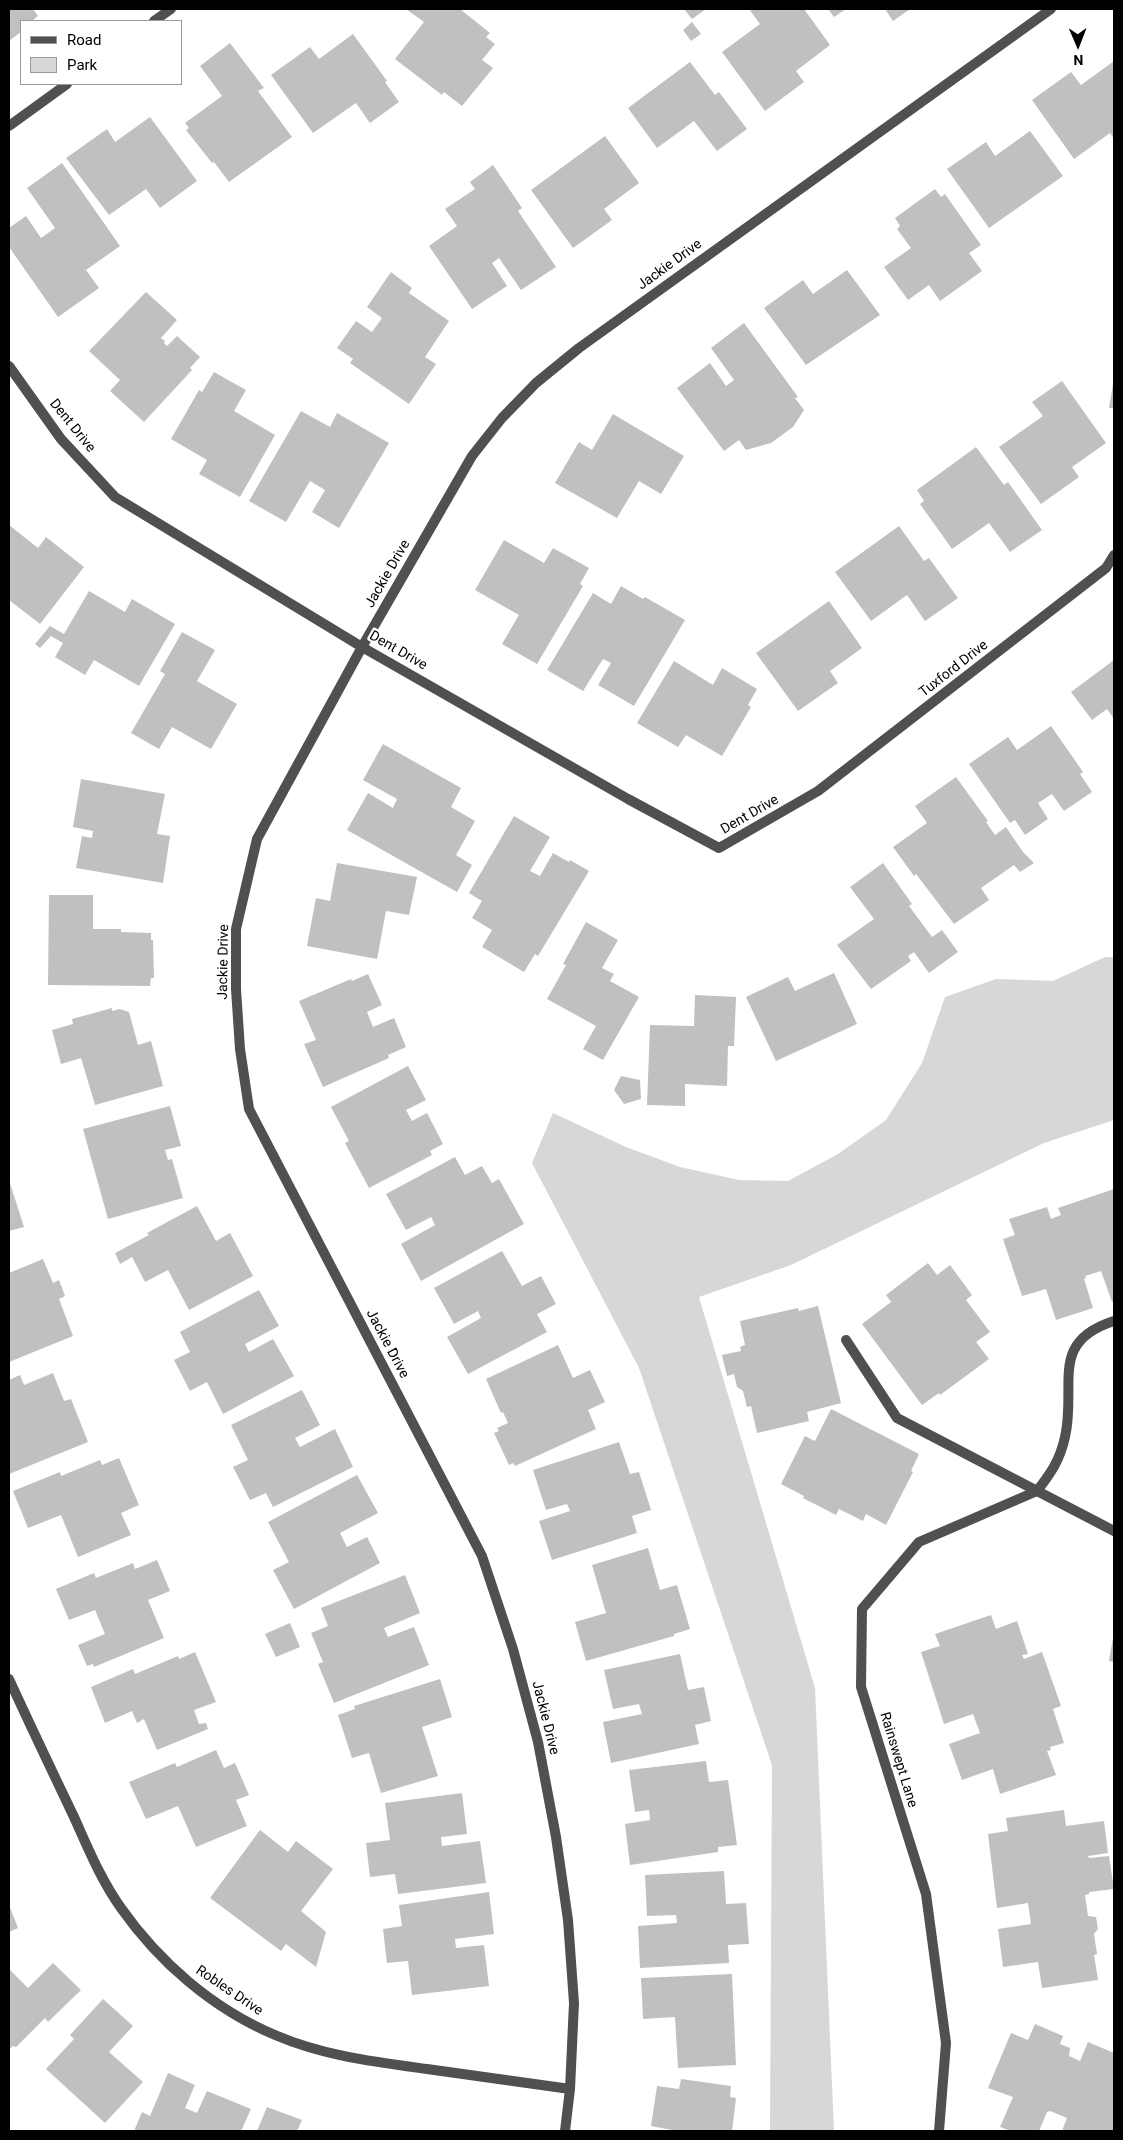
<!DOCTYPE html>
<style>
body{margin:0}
#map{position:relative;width:1123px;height:2140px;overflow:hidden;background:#fff;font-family:Roboto,sans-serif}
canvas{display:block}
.frame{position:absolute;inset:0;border:10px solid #000;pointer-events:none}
.legend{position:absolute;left:20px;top:20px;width:162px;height:65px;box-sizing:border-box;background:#fff;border:1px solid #999;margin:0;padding:6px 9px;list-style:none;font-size:15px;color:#000}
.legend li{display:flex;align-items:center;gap:10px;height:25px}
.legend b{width:25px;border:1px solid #999}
.north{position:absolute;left:1053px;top:20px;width:50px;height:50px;-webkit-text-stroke:4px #fff;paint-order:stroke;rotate:179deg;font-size:14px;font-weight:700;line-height:20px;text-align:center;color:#000}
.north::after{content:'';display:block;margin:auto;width:18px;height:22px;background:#000;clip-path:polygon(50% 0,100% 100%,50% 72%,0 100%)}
</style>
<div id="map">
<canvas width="1123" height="2140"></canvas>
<div class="frame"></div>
<ul class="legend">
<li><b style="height:6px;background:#505050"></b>Road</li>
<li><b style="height:14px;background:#d7d7d7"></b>Park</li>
</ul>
<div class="north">N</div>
</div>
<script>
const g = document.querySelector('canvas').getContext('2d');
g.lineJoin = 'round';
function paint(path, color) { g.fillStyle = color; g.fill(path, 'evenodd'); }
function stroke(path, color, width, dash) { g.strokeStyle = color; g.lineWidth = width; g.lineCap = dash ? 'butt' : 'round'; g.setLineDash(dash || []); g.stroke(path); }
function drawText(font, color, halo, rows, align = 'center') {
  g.font = font + ' Roboto,sans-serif'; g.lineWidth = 4.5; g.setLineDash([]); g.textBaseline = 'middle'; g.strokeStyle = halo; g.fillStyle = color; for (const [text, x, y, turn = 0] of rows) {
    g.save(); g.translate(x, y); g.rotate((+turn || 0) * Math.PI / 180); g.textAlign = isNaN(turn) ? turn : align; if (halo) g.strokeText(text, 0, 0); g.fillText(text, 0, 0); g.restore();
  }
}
paint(new Path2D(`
 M1105,957H1114V1120L1044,1143L791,1265L699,1297L815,1688L834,2131H770L772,1765L639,1368L532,1163L553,1113L626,1147L680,1167L739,1180L788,1181L838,1154L886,1120L922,1063L945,997L996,979L1053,981Z`), '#d7d7d7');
paint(new Path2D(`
 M9,9H33L38,16L33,20L34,21H21V32L9,41Z
 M406,9H460L490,33L486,37L495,44L482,60L493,68L462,106L444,92L442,95L395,59L424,22Z
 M684,9H706L692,19Z
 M749,9H804L830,45L796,71L804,82L765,111L722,52L760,24Z
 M828,9H846L834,17Z
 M885,9H910L893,21Z
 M692,22L701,34L691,41L683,30Z
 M353,34L387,81L385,82L399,102L370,123L356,103L313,133L271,75L310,47L319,59Z
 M230,43L264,88L258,91L292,137L229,182L214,162L212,163L186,130L189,128L185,123L222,96L200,66Z
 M1114,61V139L1110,133L1074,159L1032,100L1071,72L1081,85Z
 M690,62L715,95L719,92L747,129L717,151L694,121L657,148L628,108Z
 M150,117L197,181L160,208L146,189L109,215L66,158L107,129L115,142Z
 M1030,131L1063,176L989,228L947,169L986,142L995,156Z
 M605,136L639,183L604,209L612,220L573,248L531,190Z
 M62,163L120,246L86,270L99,288L58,317L9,247V228L26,216L41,238L55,228L27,188Z
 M493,165L522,208L518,211L556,267L521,290L499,258L492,263L507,286L472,309L429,246L457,226L445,209L475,189L470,182Z
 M935,189L941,197L945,194L981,245L969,253L982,271L940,301L929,285L908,300L884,267L911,248L897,229L900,226L895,218Z
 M847,270L880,315L806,365L764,308L803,280L813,294Z
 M391,272L412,288L409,293L449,321L425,357L436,364L409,404L350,363L353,359L337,348L356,321L372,332L382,318L367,307Z
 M146,292L177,320L161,338L165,341L164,343L167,346L177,336L200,357L190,368L192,370L144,422L110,391L120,380L89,351Z
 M744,323L798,397L795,398L804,410L793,427L771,443L746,450L739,440L724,451L677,388L710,363L726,386L734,380L711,348Z
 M214,372L246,390L234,411L275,435L240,497L199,474L207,460L171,439L199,390L202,392Z
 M1062,381L1106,443L1072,467L1079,477L1041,504L999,447L1043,416L1032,402Z
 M1113,384H1114V408H1109Z
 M301,411L330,427L337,413L389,443L339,528L312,512L325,490L310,481L286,522L249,501Z
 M613,414L684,456L661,494L639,481L617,518L555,483L579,442L592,450Z
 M976,447L1004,485L1008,482L1042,530L1010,552L989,523L952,549L920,504L924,501L917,490Z
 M9,525L38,548L46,537L84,567L40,624L9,600Z
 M899,526L924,561L929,558L958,598L925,621L907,595L871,621L835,572Z
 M504,540L544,563L553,548L589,568L580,584L583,586L537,664L502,644L519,615L475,590Z
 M621,586L643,599L645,597L685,620L634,706L598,685L611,663L603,659L583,691L547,670L593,593L611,604Z
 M89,591L125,612L132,599L175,624L139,686L94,660L85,675L55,657L63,643L51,636L40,648L35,644L50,626L64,634Z
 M829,601L862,648L830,671L838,683L798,711L756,653Z
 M182,632L215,650L197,681L237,704L211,749L172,727L159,749L131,733L165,674L160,671Z
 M1114,660V719L1107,709L1092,720L1071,692Z
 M674,661L713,685L722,668L757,689L748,705L751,707L722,756L686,735L678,747L637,723Z
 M1051,726L1083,772L1080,774L1092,792L1064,811L1052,794L1038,803L1048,819L1025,835L1015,820L1010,823L969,764L1008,737L1017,750Z
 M383,744L461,788L451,807L475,821L456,855L472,865L457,892L347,830L368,793L393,808L397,799L363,780Z
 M956,777L988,821L986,822L995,835L1006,827L1023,852L1034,863L1020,872L1014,865L981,888L989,900L954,924L916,874L914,876L893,847L927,823L915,806Z
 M81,779L165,794L157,834L170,836L163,883L76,868L82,836L92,838L93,831L73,827Z
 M514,816L550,837L530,871L540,876L553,853L569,862L570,860L589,871L538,956L535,954L524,972L482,947L492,930L472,918L482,901L469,893Z
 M337,863L417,877L409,915L386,911L377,959L307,946L316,898L330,901Z
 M883,863L912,904L909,906L932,937L942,930L958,952L929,973L914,952L908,956L911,961L871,989L837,945L874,919L850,887Z
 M49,895H93V929H121V932L151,933V940H153L154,978H151L150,986L48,985Z
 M586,922L618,940L602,968L614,974L610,981L639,997L603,1060L583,1049L596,1026L547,999L566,965L563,964Z
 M834,973L857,1024L776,1061L746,997L788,977L795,991Z
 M368,974L382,1005L367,1012L373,1027L394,1018L406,1047L388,1055L389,1058L323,1087L304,1044L316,1040L299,1001L351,979L352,981Z
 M695,995L736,997L734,1046H728L727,1086L685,1084V1106L647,1105L650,1025L694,1026Z
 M112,1008V1011L120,1009L129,1012L138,1045L151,1041L163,1086L95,1105L81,1058L61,1064L52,1030L73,1024L72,1019Z
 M408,1066L426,1100L406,1110L412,1121L427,1113L443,1144L430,1151L432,1155L369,1188L345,1143L349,1141L331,1107Z
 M621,1076L640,1080L641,1099L624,1104L614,1090Z
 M170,1106L181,1146L165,1150L168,1160L172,1159L183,1198L108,1219L83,1129Z
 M455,1157L465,1175L482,1166L492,1183L499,1179L524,1224L421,1281L401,1244L435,1225L431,1217L406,1230L386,1194Z
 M9,1180L24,1227L9,1231Z
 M1114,1189V1301L1112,1302L1101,1271L1085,1276L1086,1278L1084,1279L1093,1308L1056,1320L1046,1289L1022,1296L1003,1239L1015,1235L1009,1219L1047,1207L1051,1219L1061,1215L1058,1208Z
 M197,1206L216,1241L230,1233L253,1276L189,1310L168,1270L145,1282L132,1257L120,1264L115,1253L149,1235L147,1233Z
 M502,1251L522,1286L541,1276L556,1304L537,1314L547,1332L468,1374L447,1337L481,1318L478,1311L454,1324L434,1288Z
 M43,1259L53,1283L59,1280L65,1296L59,1299L73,1336L9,1362V1273Z
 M928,1263L937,1275L950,1265L972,1295L966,1300L990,1332L976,1342L989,1359L940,1395L939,1393L922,1405L862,1324L891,1302L886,1295Z
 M259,1290L279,1326L245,1344L249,1352L273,1339L294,1376L223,1414L207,1382L190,1391L174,1360L190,1352L180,1332Z
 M818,1306L841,1403L807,1412L809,1421L757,1433L751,1406L747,1407L743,1391L737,1387L734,1374L727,1376L722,1355L741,1351L740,1347L745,1345L740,1321L798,1308L799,1311Z
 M558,1345L573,1378L590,1370L605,1402L588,1410L596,1429L515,1466L513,1463L509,1465L494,1433L499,1431L497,1428L508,1423L503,1412L501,1413L486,1379Z
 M53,1373L64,1401L71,1399L88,1442L9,1474V1380L20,1375L24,1385Z
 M302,1390L320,1425L295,1438L300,1447L335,1429L353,1467L273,1507L266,1493L250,1500L233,1467L248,1460L231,1425Z
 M831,1409L919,1454L911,1471L913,1472L886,1525L866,1514L863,1521L839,1509L836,1515L803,1498L804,1496L781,1484L805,1436L815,1441Z
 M619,1442L630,1474L639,1472L651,1510L632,1516L637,1533L552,1560L539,1521L570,1511L567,1504L546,1510L533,1470Z
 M119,1458L139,1505L121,1513L131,1535L78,1557L61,1515L28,1528L13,1491L60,1472L61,1476L100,1460L102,1465Z
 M357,1475L378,1513L340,1533L347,1547L367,1537L380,1563L294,1609L273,1570L289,1562L268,1522Z
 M648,1548L660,1590L677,1585L690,1629L674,1634V1636L586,1661L575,1622L606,1613L592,1565Z
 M157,1560L170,1591L148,1600L164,1638L94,1667L93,1664L87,1666L78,1645L105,1634L95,1610L69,1620L56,1589L94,1573L96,1578L133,1563L135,1569Z
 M405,1575L420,1613L384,1628L388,1637L414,1627L429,1665L334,1703L318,1664L323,1662L311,1633L328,1626L321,1608Z
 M991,1615L996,1629L1017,1621L1028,1654L1022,1655L1024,1659L1042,1652L1061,1706L1053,1709L1064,1743L1050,1747L1051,1750L1047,1751L1056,1775L1000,1794L993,1769L962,1780L949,1744L980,1733L973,1714L944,1724L921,1652L940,1646L935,1634Z
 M290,1623L300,1647L276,1657L265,1634Z
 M1113,1638H1114V1662L1109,1661Z
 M195,1652L216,1702L194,1710L199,1724L206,1723L208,1729L157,1750L144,1719L137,1723L132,1711L105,1723L91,1687L133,1669L135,1674L178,1656L179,1659Z
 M680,1654L688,1690L704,1687L711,1721L695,1725L699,1744L611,1763L603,1722L642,1714L639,1704L613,1709L604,1670Z
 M440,1679L452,1717L422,1727L438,1776L381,1793L369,1753L352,1758L338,1715L355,1709L354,1706Z
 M216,1750L224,1768L235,1763L249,1795L236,1800L247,1826L196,1847L178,1806L146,1819L129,1782L175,1763L177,1767Z
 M706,1761L709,1782L728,1780L737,1845L718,1847V1852L630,1865L625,1824L650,1820L649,1810L635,1812L629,1770Z
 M462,1793L467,1834L441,1837L442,1846L480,1841L486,1883L398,1894L395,1874L370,1877L366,1843L390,1840L385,1803Z
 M1064,1810L1066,1826L1104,1821L1108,1853L1088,1856L1089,1858L1109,1856L1114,1889L1089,1892V1894L1085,1895L1088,1916L1096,1917L1098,1929L1094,1934L1097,1954L1094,1955L1098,1980L1042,1988L1038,1962L1003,1967L998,1929L1031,1924L1028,1903L997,1908L988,1834L1008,1831L1006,1818Z
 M260,1830L288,1852L296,1841L333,1869L301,1911L326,1932L316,1967L286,1944L281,1951L210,1898Z
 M724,1871L726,1904L746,1903L749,1944L728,1945L729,1963L640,1968L638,1926L677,1923L676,1915L647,1916L645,1875Z
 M489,1892L494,1934L455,1939L456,1948L484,1945L489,1986L412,1995L408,1961L387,1963L383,1929L402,1926L399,1905Z
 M9,1905L18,1928L9,1932Z
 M53,1963L81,1990L48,2022L45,2018L16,2047L13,2046L9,2050V1969L28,1988Z
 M732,1974L736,2065L678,2068L675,2017L643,2019L641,1978Z
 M103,1999L133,2026L109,2052L143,2082L105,2123L46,2069L74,2039L70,2035Z
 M1035,2024L1063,2036L1060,2044L1070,2048L1069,2056L1080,2061L1088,2042L1114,2053V2131H1062L1067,2118L1050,2111L1047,2112L1039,2131H1011L1000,2127L1013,2097L988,2088L1011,2033L1028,2040Z
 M168,2073L195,2085L185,2108L197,2113L207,2091L251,2109L241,2131H134L142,2112L150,2116Z
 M681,2079L731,2086L730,2097L736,2098L732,2131H677L651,2126L657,2086L679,2089Z
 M267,2107L302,2120L297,2131H257Z`), '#c0c0c0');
stroke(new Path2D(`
 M846,1340L897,1418L1114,1531
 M1037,1491C1051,1473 1060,1460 1065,1437C1077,1385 1048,1342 1114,1321`), '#505050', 10);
stroke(new Path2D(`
 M154,21L171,9
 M9,126L67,84
 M9,366L61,439L115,497L362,647L628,799L719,848L818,791L1106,568L1114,555
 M9,1679C30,1725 52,1771 74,1817C88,1848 101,1880 121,1908C159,1962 213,2009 275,2035C324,2056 375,2062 427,2069C475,2076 523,2082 570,2089
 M565,2131L570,2089L574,2003L568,1920L556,1837L538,1742L513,1649L482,1556L249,1109L240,1049L236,989V929L257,839L362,647L472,456L502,418L536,383L579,348L1051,9
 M939,2131L946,2043L926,1894L861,1687L862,1609L919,1542L1037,1491`), '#505050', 10);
drawText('14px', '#000', '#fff', [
 ["Jackie Drive",670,265,-36],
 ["Dent Drive",72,426,51],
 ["Jackie Drive",388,574,-60],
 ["Dent Drive",398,651,30],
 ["Tuxford Drive",954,669,-38],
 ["Dent Drive",750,815,-30],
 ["Jackie Drive",224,962,-89],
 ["Jackie Drive",387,1344,62],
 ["Jackie Drive",545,1718,76],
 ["Rainswept Lane",898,1760,73],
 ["Robles Drive",229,1991,34]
]);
</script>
